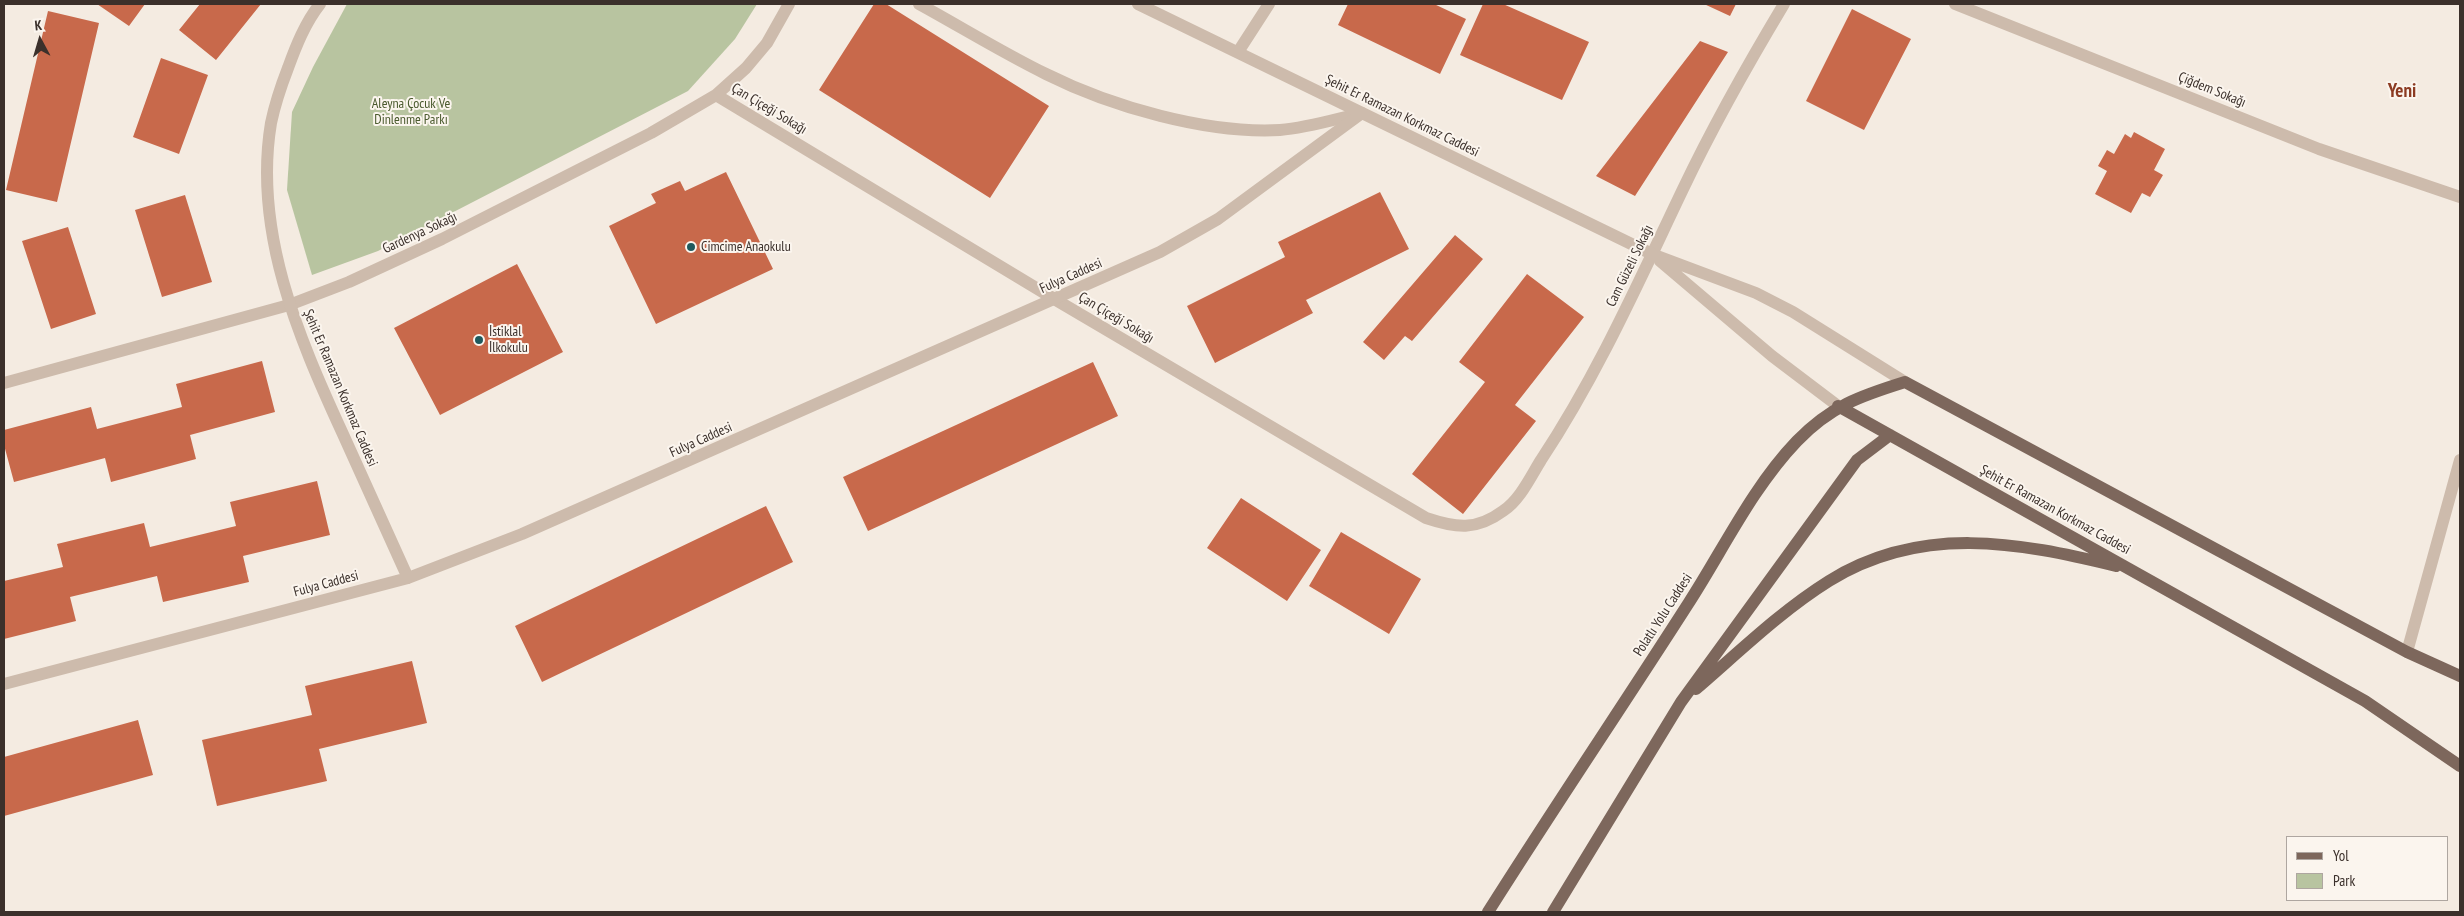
<!DOCTYPE html>
<meta charset="utf-8">
<style>
body{margin:0}
#map{position:relative;width:2464px;height:916px;overflow:hidden;background:#f4ebe1;font-family:"PT Sans Narrow",sans-serif}
canvas{display:block}
.frame{position:absolute;inset:0;border:5px solid #3b302b;pointer-events:none}
.legend{position:absolute;left:2286px;top:836px;width:162px;height:65px;box-sizing:border-box;background:#fbf5ee;border:1px solid #aea6a0;margin:0;padding:6px 9px;list-style:none;font-size:15px;color:#3b302b}
.legend li{display:flex;align-items:center;gap:10px;height:25px}
.legend b{width:25px;border:1px solid #aea6a0}
.north{position:absolute;left:15px;top:15px;width:50px;height:50px;-webkit-text-stroke:4px #fbf5ee;paint-order:stroke;rotate:354deg;font-size:14px;font-weight:700;line-height:20px;text-align:center;color:#3b302b}
.north::after{content:'';display:block;margin:auto;width:18px;height:22px;background:#3b302b;clip-path:polygon(50% 0,100% 100%,50% 72%,0 100%)}
</style>
<div id="map">
<canvas width="2464" height="916"></canvas>
<div class="frame"></div>
<ul class="legend">
<li><b style="height:6px;background:#7d675c"></b>Yol</li>
<li><b style="height:14px;background:#b8c4a0"></b>Park</li>
</ul>
<div class="north">K</div>
</div>
<script>
const g = document.querySelector('canvas').getContext('2d');
g.lineJoin = 'round';
function paint(path, color) { g.fillStyle = color; g.fill(path, 'evenodd'); }
function stroke(path, color, width, dash) { g.strokeStyle = color; g.lineWidth = width; g.lineCap = dash ? 'butt' : 'round'; g.setLineDash(dash || []); g.stroke(path); }
function drawText(font, color, halo, rows, align = 'center') {
  g.font = font + ' "PT Sans Narrow",sans-serif'; g.lineWidth = 4; g.setLineDash([]); g.textBaseline = 'middle'; g.strokeStyle = halo; g.fillStyle = color; for (const [text, x, y, turn = 0] of rows) {
    g.save(); g.translate(x, y); g.rotate((+turn || 0) * Math.PI / 180); g.textAlign = isNaN(turn) ? turn : align; if (halo) g.strokeText(text, 0, 0); g.fillText(text, 0, 0); g.restore();
  }
}
paint(new Path2D(`
 M347,4H757L735,39L688,91L378,251L312,275L287,190L292,112L313,67Z`), '#b8c4a0');
paint(new Path2D(`
 M97,4H145L129,26Z
 M200,4H261L216,60L179,30Z
 M874,4H886L1049,106L990,198L819,90Z
 M1348,4H1434L1466,19L1440,74L1338,25Z
 M1483,4H1503L1589,42L1562,100L1460,55Z
 M1704,4H1736L1730,16Z
 M1852,9L1911,39L1864,130L1806,101Z
 M48,11L99,23L57,202L6,190Z
 M1700,41L1728,52L1635,196L1596,176Z
 M161,58L208,75L179,154L133,137Z
 M2134,132L2165,149L2154,170L2163,175L2150,197L2142,193L2131,213L2095,194L2107,171L2098,166L2107,150L2114,154L2125,134L2131,138Z
 M726,172L773,269L656,324L609,226L656,203L651,194L680,181L685,191Z
 M1380,192L1409,249L1306,300L1313,313L1215,363L1187,306L1285,257L1278,242Z
 M185,195L212,282L162,297L135,210Z
 M68,227L96,314L51,329L22,241Z
 M1455,235L1483,259L1412,341L1405,336L1384,360L1363,342Z
 M517,264L563,352L440,415L394,328Z
 M1527,274L1584,317L1515,405L1536,421L1463,514L1412,474L1485,382L1459,362Z
 M262,361L275,412L190,435L196,459L111,482L105,458L14,482L4,445V430L91,407L97,429L182,407L176,384Z
 M1093,362L1118,416L868,531L843,477Z
 M317,481L330,535L243,556L249,582L163,602L157,576L70,597L76,621L4,639V581L63,567L57,544L144,523L150,547L236,526L230,502Z
 M1241,498L1321,550L1287,601L1207,548Z
 M766,506L793,562L542,682L515,626Z
 M1341,532L1421,579L1389,634L1309,586Z
 M412,661L427,723L319,749L327,781L217,806L202,740L312,715L305,686Z
 M138,720L153,775L4,816V757Z`), '#c8694b');
stroke(new Path2D(`
 M919,4C961,27 1003,53 1046,74C1112,107 1207,134 1280,130C1307,128 1336,119 1362,113
 M1955,4L2319,149L2460,197
 M1238,52L1269,4
 M716,95L1056,300L1426,518C1456,528 1476,531 1503,511C1520,500 1531,476 1541,460C1598,374 1639,281 1683,189C1713,126 1748,64 1784,4
 M4,383L289,305L349,282L442,239L651,133L716,95L746,68L767,43L789,4
 M2407,652L2460,460`), '#cdbbac', 12);
stroke(new Path2D(`
 M320,4C305,23 296,46 288,68C281,86 275,104 271,123C253,231 298,336 342,432C364,481 386,529 408,578
 M1138,4L1652,254L1756,293L1793,312L1905,382
 M1660,261L1772,356L1838,406
 M4,684L408,578L522,534L1160,252L1218,219L1362,113`), '#cdbbac', 12);
stroke(new Path2D(`
 M1838,406L2365,701L2460,766
 M1696,689C1739,652 1781,611 1829,581C1921,524 2018,542 2116,566
 M1488,912C1553,809 1622,707 1688,604C1723,550 1752,488 1797,441C1831,406 1860,396 1905,382L2407,652L2460,676
 M1553,912L1681,702L1857,460L1890,435`), '#7d675c', 12);
for (const [x, y, r, color] of [
 [691,247,5,"#1f5a5e"],
 [479,340,5,"#1f5a5e"]
]) { const dot = new Path2D(); dot.arc(x, y, r, 0, 2 * Math.PI); g.fillStyle = color; g.fill(dot); stroke(dot, '#fbf5ee', 2); }
drawText('14px', '#3b302b', '#fbf5ee', [
 ["Çiğdem Sokağı",2212,90,22],
 ["Çan Çiçeği Sokağı",769,109,31],
 ["Şehit Er Ramazan Korkmaz Caddesi",1402,116,26],
 ["Gardenya Sokağı",420,233,-25],
 ["Cam Güzeli Sokağı",1630,266,-64],
 ["Fulya Caddesi",1071,276,-24],
 ["Çan Çiçeği Sokağı",1116,318,31],
 ["Şehit Er Ramazan Korkmaz Caddesi",340,388,67],
 ["Fulya Caddesi",701,440,-24],
 ["Şehit Er Ramazan Korkmaz Caddesi",2055,510,29],
 ["Fulya Caddesi",326,584,-15],
 ["Polatlı Yolu Caddesi",1663,615,-57]
]);
drawText('14px', '#4a5a2e', '#fbf5ee', [
 ["Aleyna Çocuk Ve",411,104],
 ["Dinlenme Parkı",411,120]
]);
drawText('14px', '#3b302b', '#fbf5ee', [
 ["Cimcime Anaokulu",701,247],
 ["İstiklal",489,332],
 ["İlkokulu",489,348]
], 'left');
drawText('bold 19px', '#8c3b22', '#fbf5ee', [
 ["Yeni",2402,92]
]);
</script>
